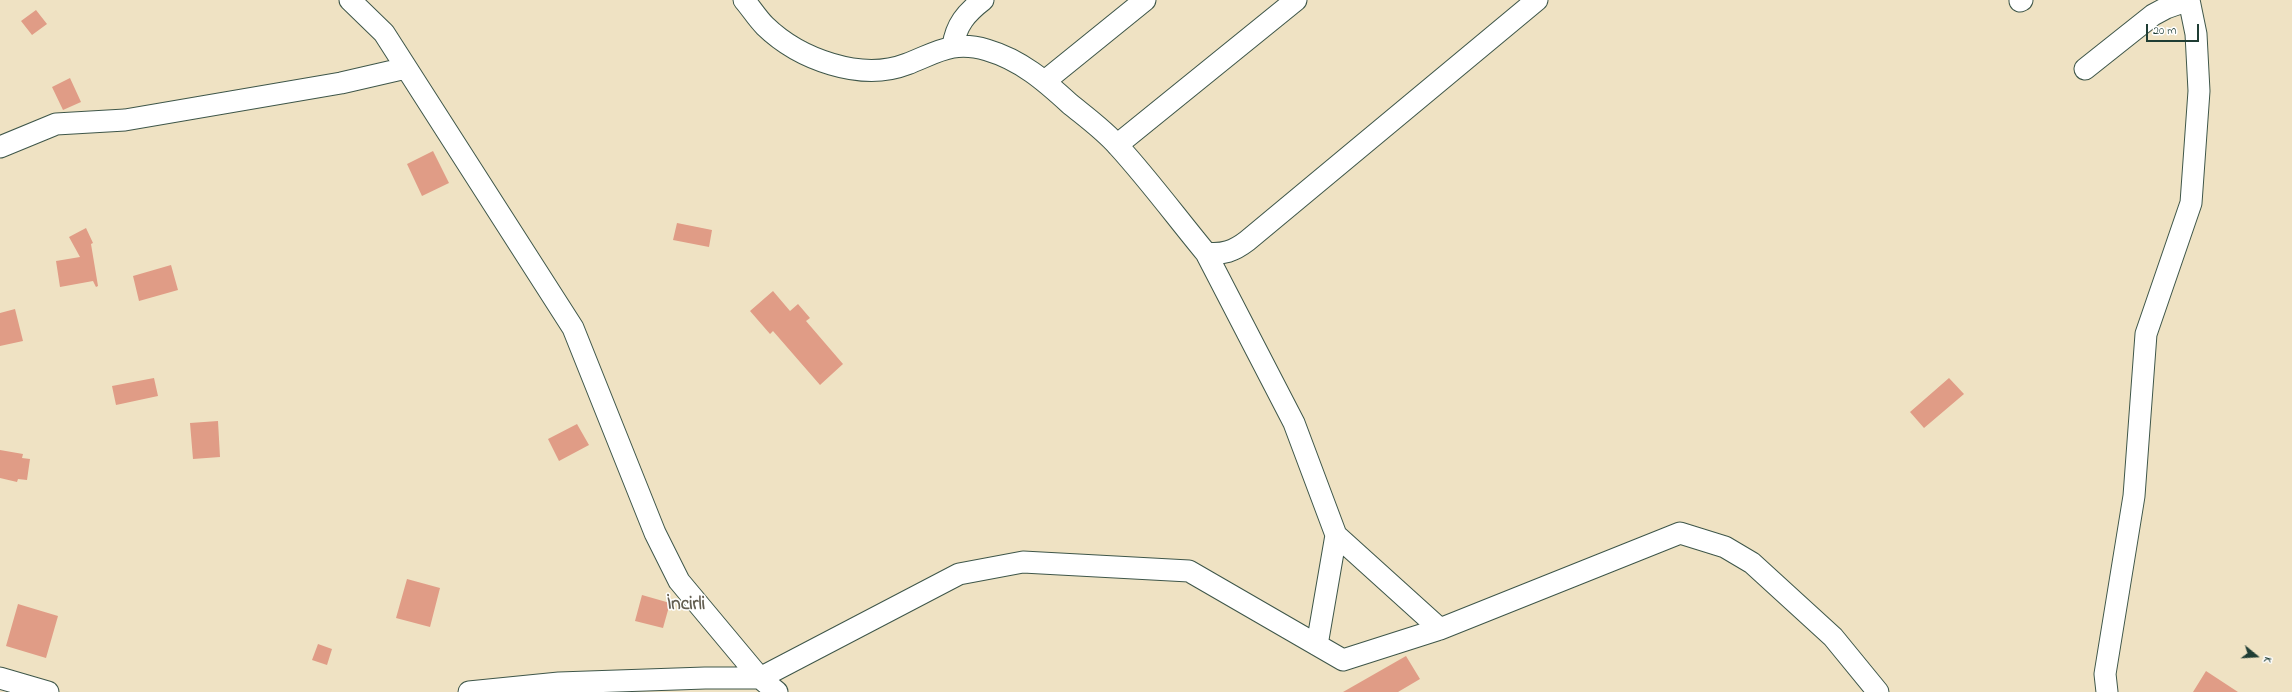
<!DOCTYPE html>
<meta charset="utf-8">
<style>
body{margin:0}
#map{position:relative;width:2292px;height:692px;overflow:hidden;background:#efe2c3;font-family:"Indie Flower",sans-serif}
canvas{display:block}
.north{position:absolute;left:2236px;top:636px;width:40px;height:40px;-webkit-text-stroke:3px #fff;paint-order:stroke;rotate:108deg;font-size:11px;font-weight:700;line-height:16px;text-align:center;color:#1f3d34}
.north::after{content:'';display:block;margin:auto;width:14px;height:18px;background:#1f3d34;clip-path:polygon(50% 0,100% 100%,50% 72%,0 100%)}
.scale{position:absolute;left:2146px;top:24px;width:53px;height:18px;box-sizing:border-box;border:2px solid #1f3d34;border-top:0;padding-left:5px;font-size:12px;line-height:14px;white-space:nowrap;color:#1f3d34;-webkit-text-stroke:3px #fff;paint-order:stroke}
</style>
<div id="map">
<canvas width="2292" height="692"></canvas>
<div class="north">K</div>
<div class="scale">20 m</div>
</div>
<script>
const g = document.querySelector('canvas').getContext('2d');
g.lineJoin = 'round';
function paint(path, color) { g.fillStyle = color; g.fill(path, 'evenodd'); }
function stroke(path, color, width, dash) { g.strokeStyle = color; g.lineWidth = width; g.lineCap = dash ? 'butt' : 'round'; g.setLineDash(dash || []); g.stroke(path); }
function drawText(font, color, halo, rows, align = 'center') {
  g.font = font + ' "Indie Flower",sans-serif'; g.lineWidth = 3; g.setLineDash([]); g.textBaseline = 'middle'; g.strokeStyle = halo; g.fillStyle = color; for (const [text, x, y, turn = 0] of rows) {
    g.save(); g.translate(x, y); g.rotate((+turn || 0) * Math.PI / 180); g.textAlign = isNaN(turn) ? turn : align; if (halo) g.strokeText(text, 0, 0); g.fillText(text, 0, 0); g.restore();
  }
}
paint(new Path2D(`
 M36,10L47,24L32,35L21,21Z
 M70,78L81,102L63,110L52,87Z
 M433,151L449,183L422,196L407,164Z
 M677,223L712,230L709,247L673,240Z
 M86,228L93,243L91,244L98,286L96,287L93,281L60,287L56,261L80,257L69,237Z
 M171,265L178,290L139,301L133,276Z
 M773,291L790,311L798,304L810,318L806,321L843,364L820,385L773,331L770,334L750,311Z
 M15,309L23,341L0,346V313Z
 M154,378L158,396L116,405L112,386Z
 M1949,378L1964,394L1924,428L1910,412Z
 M218,421L220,457L193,459L190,423Z
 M577,424L589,445L559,461L548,439Z
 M0,450L23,454L22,458L30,459L27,480L18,479L17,482L0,478Z
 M407,579L440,588L430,627L396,618Z
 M642,595L670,603L663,628L635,621Z
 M18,604L58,616L46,658L6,646Z
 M318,644L332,649L327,665L312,660Z
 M1406,656L1420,679L1398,692H1343Z
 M2206,671L2238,692H2193Z`), '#e09c86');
const minor = new Path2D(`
 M350,0L384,33L573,328L655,533L679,581L760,678L959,574L1023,562L1189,571L1343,660L1440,629L1680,533L1725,547L1752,563L1833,637L1878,692
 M744,0C751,8 757,18 765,26C799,59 861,82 907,64C938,52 953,40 987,50C1021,60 1045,81 1070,104C1086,117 1104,130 1118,146C1149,180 1177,218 1206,253C1223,255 1234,251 1247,241L1537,0
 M2020,1L2022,0
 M953,46C956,25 966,13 983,0
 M2085,69L2153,15L2166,8L2189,0
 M1045,81L1145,0
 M1117,145L1296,0
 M0,147L56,124L125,120L341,83L406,68
 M1206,253L1294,423L1336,535
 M1317,645L1336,535L1440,629
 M0,678L48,692
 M469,692L559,683L705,678H760L777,692
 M2107,692L2105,674L2134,496L2146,334L2191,203L2199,91L2196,34L2189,0`);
stroke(minor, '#3e5649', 23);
stroke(minor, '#fff', 21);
drawText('bold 19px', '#635e51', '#fff', [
 ["İncirli",686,606]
]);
</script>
